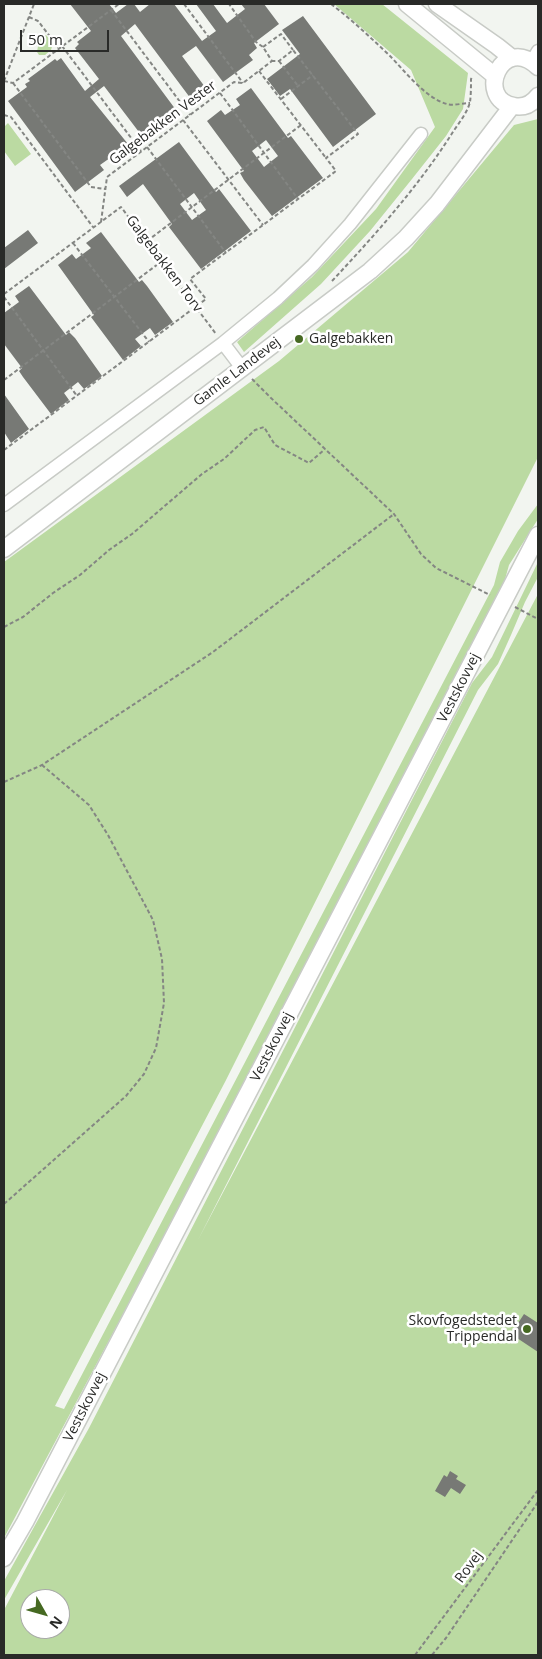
<!DOCTYPE html>
<style>
body{margin:0}
#map{position:relative;width:542px;height:1659px;overflow:hidden;background:#f2f5f0;font-family:"Open Sans",sans-serif}
canvas{display:block}
.frame{position:absolute;inset:0;border:5px solid #292a28;pointer-events:none}
.north{position:absolute;left:20px;top:1589px;width:50px;height:50px;box-sizing:border-box;background:#fff;border:1px solid #a9aaa9;border-radius:50%;rotate:128deg;font-size:14px;font-weight:700;line-height:20px;text-align:center;color:#292a28}
.north::after{content:'';display:block;margin:auto;width:18px;height:22px;background:#466922;clip-path:polygon(50% 0,100% 100%,50% 72%,0 100%)}
.scale{position:absolute;left:20px;top:30px;width:89px;height:22px;box-sizing:border-box;border:2px solid #292a28;border-top:0;padding-left:6px;font-size:15px;line-height:18px;white-space:nowrap;color:#292a28;-webkit-text-stroke:4px #fff;paint-order:stroke}
</style>
<div id="map">
<canvas width="542" height="1659"></canvas>
<div class="frame"></div>
<div class="north">N</div>
<div class="scale">50 m</div>
</div>
<script>
const g = document.querySelector('canvas').getContext('2d');
g.lineJoin = 'round';
function paint(path, color) { g.fillStyle = color; g.fill(path, 'evenodd'); }
function stroke(path, color, width, dash) { g.strokeStyle = color; g.lineWidth = width; g.lineCap = dash ? 'butt' : 'round'; g.setLineDash(dash || []); g.stroke(path); }
function drawText(font, color, halo, rows, align = 'center') {
  g.font = font + ' "Open Sans",sans-serif'; g.lineWidth = 5; g.setLineDash([]); g.textBaseline = 'middle'; g.strokeStyle = halo; g.fillStyle = color; for (const [text, x, y, turn = 0] of rows) {
    g.save(); g.translate(x, y); g.rotate((+turn || 0) * Math.PI / 180); g.textAlign = isNaN(turn) ? turn : align; if (halo) g.strokeText(text, 0, 0); g.fillText(text, 0, 0); g.restore();
  }
}
paint(new Path2D(`
 M334,4H382L468,73L463,109L446,136L412,179L370,231L321,284L244,352L237,342L312,277L376,209L435,127L411,70Z
 M46,35L53,43L51,50L45,55H39L37,52L39,40Z
 M538,119V457L225,1082L55,1406L64,1409L494,585L500,562L518,531L538,504V519L509,565L502,590L206,1158L4,1538V562L279,361L408,252L514,125Z
 M8,123L31,154L15,166L4,151V127Z
 M538,562V577L525,602L511,635L498,664L478,690L198,1240L538,594V1655H4V1610L67,1490L4,1600V1581L89,1428L472,683L492,657ZM30,1599H60V1629H30Z`), '#bbdaa2');
paint(new Path2D(`
 M70,4H109L116,13L128,4H134L140,12L150,4H174L202,41L216,31L196,4H213L227,23L245,9L241,4H264L279,24L254,43L257,48L249,55L253,60L223,82L196,46L182,56L205,87L199,91L203,97L194,103L135,24L121,36L179,114L170,121L166,115L149,128L154,133L145,140L104,86L90,97L128,144L126,146L130,151L121,158L117,153L100,165L104,170L75,192L8,101L27,87L25,84L30,81L28,79L55,59L57,61L61,58L85,91L99,79L75,48L79,44L77,42L91,31Z
 M303,16L376,114L333,147L290,89L280,96L267,79L300,54L282,30Z
 M251,88L288,138L291,136L323,178L272,216L244,180L240,173L244,171L207,121L221,110L225,115L240,105L236,99ZM266,140L278,156L264,167L252,151Z
 M179,142L216,192L219,189L251,231L201,269L169,227L172,224L143,184L127,197L119,186ZM194,193L206,210L192,220L180,204Z
 M28,230L38,243L4,269V248Z
 M101,232L139,282L142,280L147,286L173,322L155,335L150,328L135,339L141,346L123,360L91,317L94,315L58,265L72,254L76,259L91,248L86,243Z
 M29,286L66,335L69,332L75,338L102,376L84,389L78,382L64,393L69,400L51,414L23,377L19,371L22,368L4,344V313L19,302L15,296Z
 M4,394L29,429L11,443L4,432Z
 M524,1314L538,1323V1352L511,1334Z
 M450,1471L458,1476L456,1479L466,1485L460,1494L451,1488L445,1497L435,1491L444,1475L447,1477Z`), '#777975');
const minor = new Path2D(`
 M532,61L538,51
 M223,343L242,368
 M4,505L223,343L278,298L313,265L350,224L421,134`);
const tertiary = new Path2D(`
 M407,4L495,76
 M437,4L497,46L512,58
 M538,67C502,33 474,99 514,106C524,108 532,104 538,96
 M4,549L370,271L406,238L437,204L512,106
 M4,1558L25,1522L538,535`);
stroke(minor, '#c8cbc6', 15);
stroke(tertiary, '#c8cbc6', 19);
stroke(new Path2D(`
 M184,4L243,83
 M331,4C351,19 370,37 389,55C404,70 425,98 447,104C454,106 463,103 470,103
 M111,10L190,115
 M29,17L38,21L59,48
 M62,46L141,151
 M263,47L281,34L293,50
 M279,61L298,86
 M259,71L326,158
 M4,81L13,83L119,4
 M4,81L34,4
 M13,83L91,187L105,189
 M220,93L298,199
 M281,99L313,75
 M4,115L11,117L93,227
 M183,120L263,225
 M147,147L226,253
 M101,222L107,177L234,82L243,83L272,61L263,47L256,42L229,4
 M147,241L301,125
 M73,243L149,342
 M332,281C375,235 417,188 451,135C457,125 467,114 470,102C471,95 471,86 471,79L473,76
 M4,294L121,207L216,334
 M4,297L77,396
 M252,379L271,398L394,514L421,554L436,568L490,595
 M4,380L162,261
 M4,450L206,299L190,279L336,171L326,158L358,134L293,50L279,61H272
 M515,607L538,619
 M4,627L23,617L53,593L80,575L109,550L132,534L202,474L224,459L255,430L264,427L275,445L309,463L325,449
 M4,782L42,765L213,652L394,514
 M4,1204L126,1096L144,1074L156,1048L164,1003L162,959L153,920L108,835L89,805L42,765
 M415,1655L538,1490
 M432,1655L446,1638L538,1502`), '#848683', 2, [4, 2.5]);
stroke(minor, '#fff', 12);
stroke(tertiary, '#fff', 16);
for (const [x, y, r, color] of [
 [299,339,5,"#466922"],
 [527,1329,5,"#466922"]
]) { const dot = new Path2D(); dot.arc(x, y, r, 0, 2 * Math.PI); g.fillStyle = color; g.fill(dot); stroke(dot, '#fff', 2); }
drawText('14px', '#292a28', '#fff', [
 ["Galgebakken Vester",163,123,-37],
 ["Galgebakken Torv",164,264,53],
 ["Gamle Landevej",237,372,-37],
 ["Vestskovvej",459,688,-63],
 ["Vestskovvej",272,1047,-63],
 ["Vestskovvej",85,1407,-63],
 ["Rovej",469,1567,-54]
]);
drawText('14px', '#292a28', '#fff', [
 ["Galgebakken",309,339],
 ["Skovfogedstedet",517,1321,"right"],
 ["Trippendal",517,1337,"right"]
], 'left');
</script>
